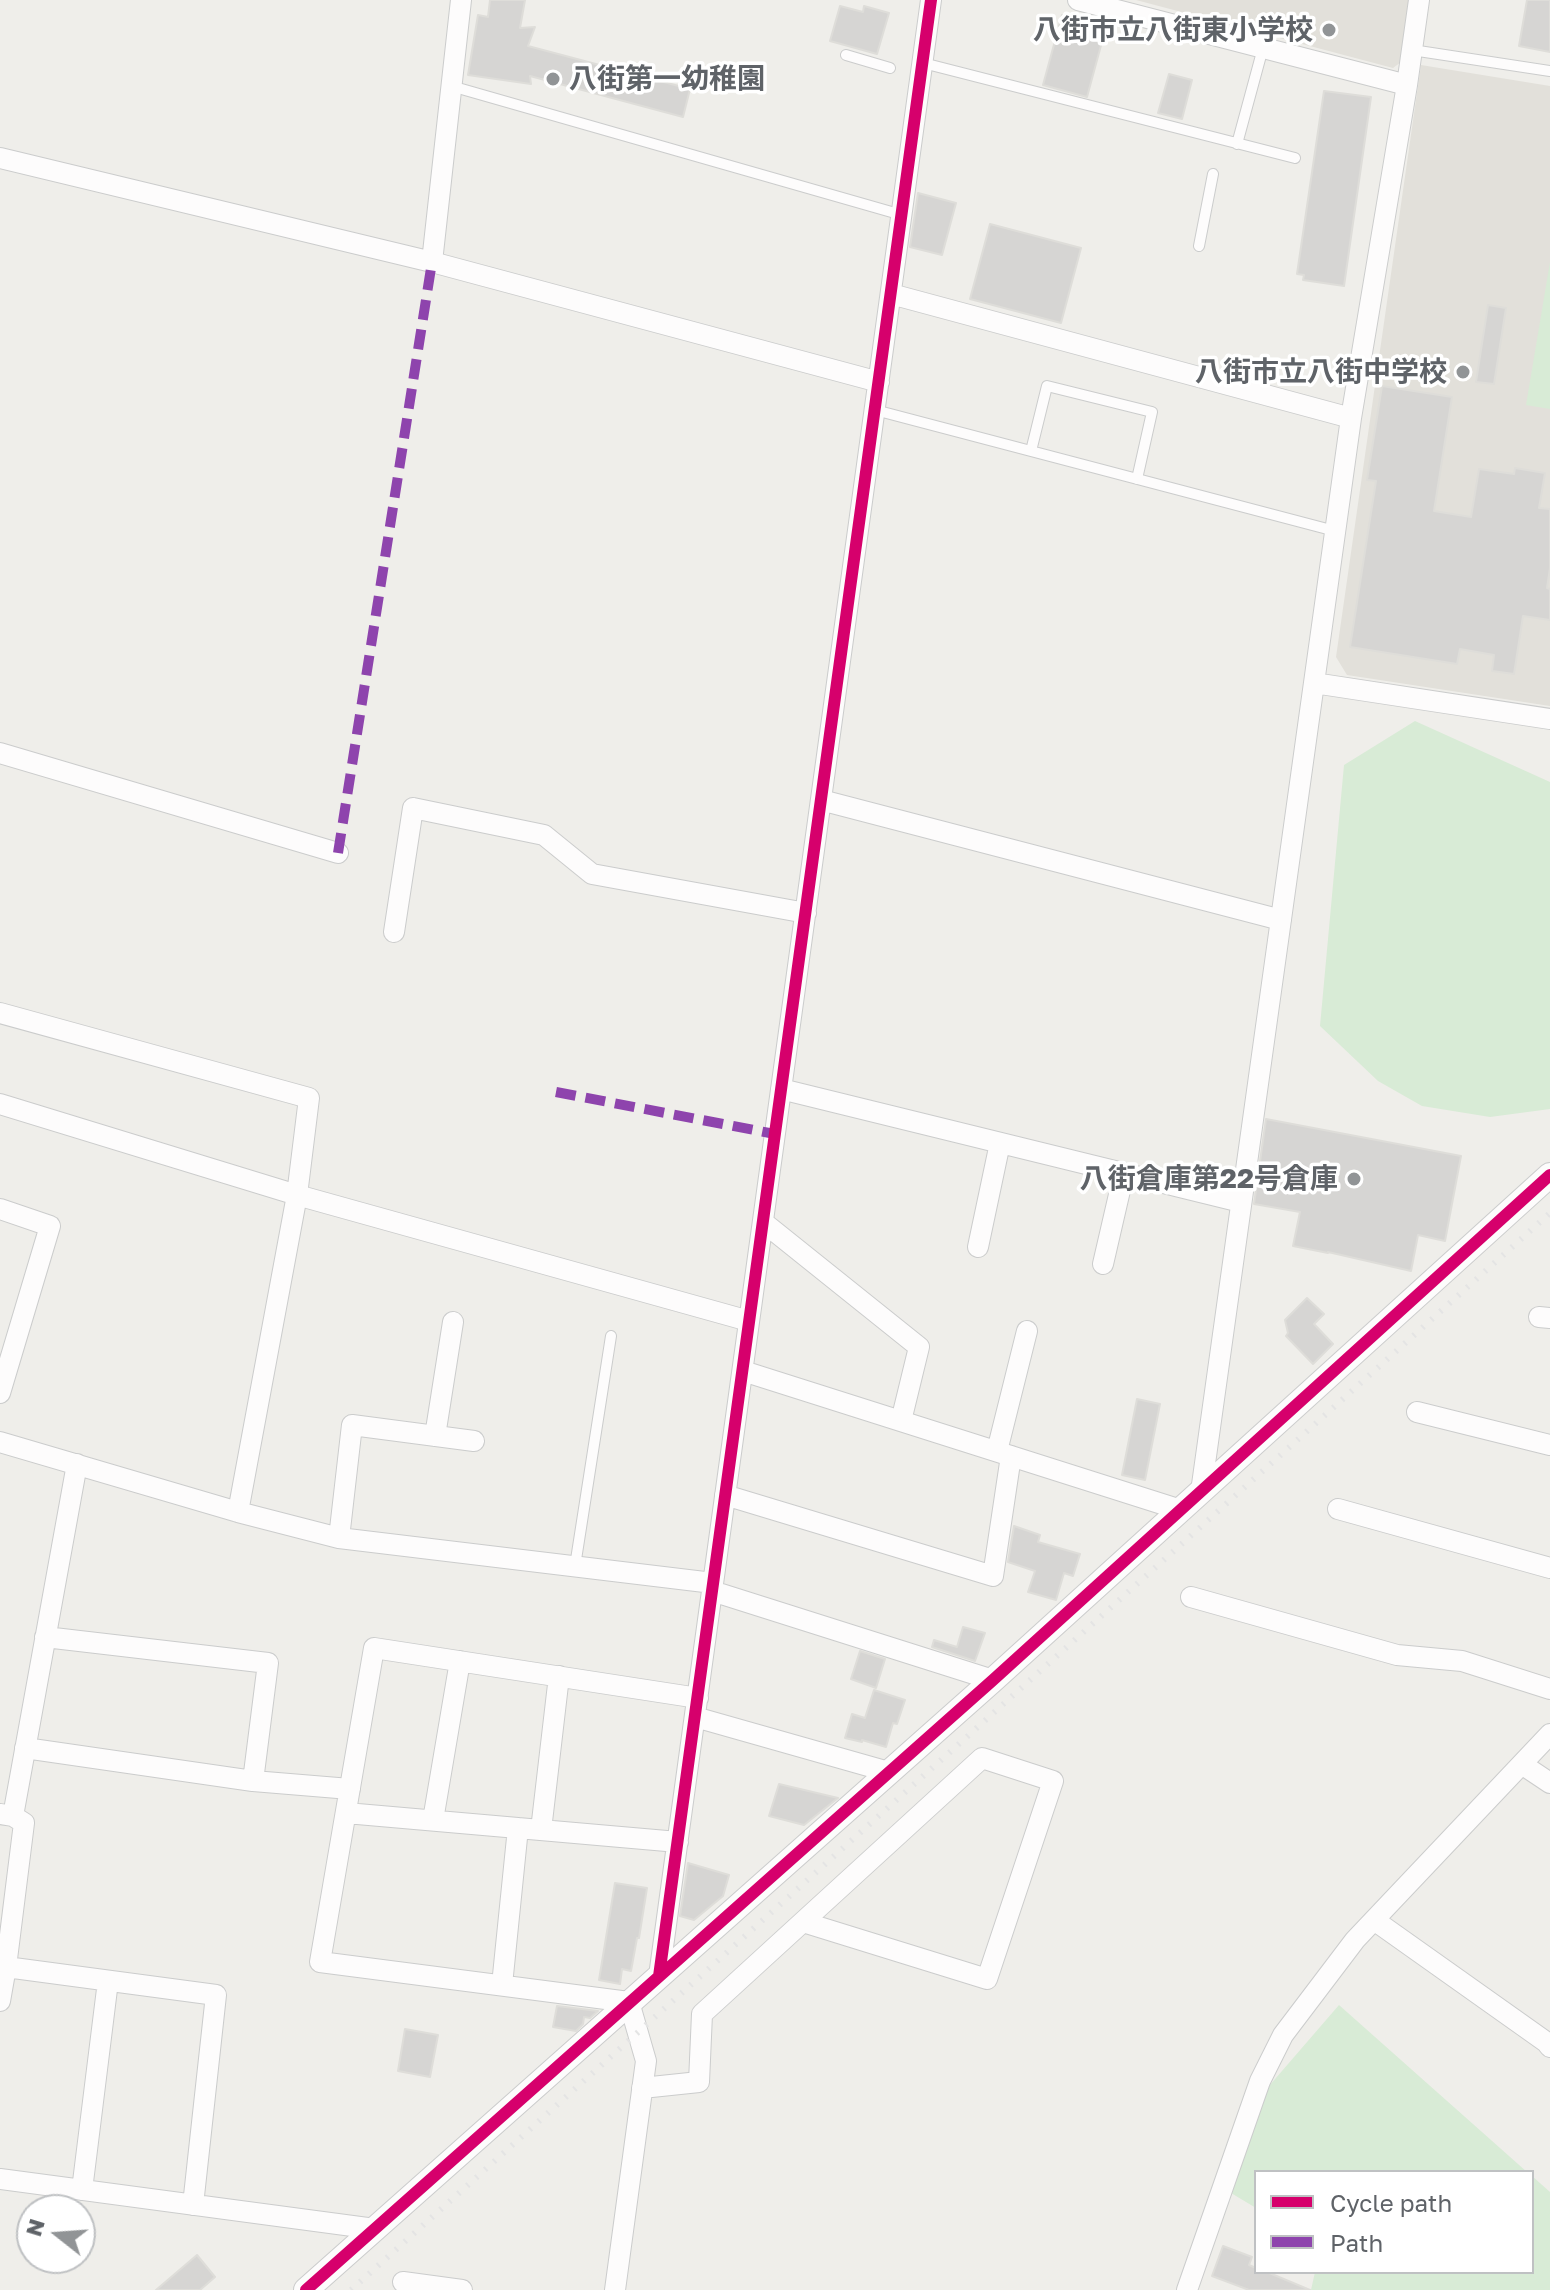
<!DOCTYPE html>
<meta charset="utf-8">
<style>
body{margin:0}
#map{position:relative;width:1550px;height:2290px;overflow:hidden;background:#efeeea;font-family:"Golos Text",sans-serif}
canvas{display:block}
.legend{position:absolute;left:1254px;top:2170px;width:280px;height:104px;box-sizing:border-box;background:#fff;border:2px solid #bfc1c3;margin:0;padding:10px 14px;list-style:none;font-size:24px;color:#5f6368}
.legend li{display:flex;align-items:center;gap:16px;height:40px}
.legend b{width:40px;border:2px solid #bfc1c3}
.north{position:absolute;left:16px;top:2194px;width:80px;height:80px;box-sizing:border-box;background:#fff;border:2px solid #bfc1c3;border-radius:50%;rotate:287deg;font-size:22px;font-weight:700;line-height:32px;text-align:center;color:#5f6368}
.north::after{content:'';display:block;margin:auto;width:28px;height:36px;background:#919496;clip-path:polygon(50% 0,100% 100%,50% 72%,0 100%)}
</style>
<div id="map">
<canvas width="1550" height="2290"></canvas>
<ul class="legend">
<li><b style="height:10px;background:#d6006c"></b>Cycle path</li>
<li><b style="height:10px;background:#8e44ad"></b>Path</li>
</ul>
<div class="north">N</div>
</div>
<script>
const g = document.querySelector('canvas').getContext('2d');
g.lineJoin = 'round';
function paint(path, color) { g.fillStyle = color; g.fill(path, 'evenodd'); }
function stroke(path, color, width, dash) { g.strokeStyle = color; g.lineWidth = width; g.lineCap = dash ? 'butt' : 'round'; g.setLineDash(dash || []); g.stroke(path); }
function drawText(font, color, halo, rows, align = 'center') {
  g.font = font + ' "Golos Text","Noto Sans JP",sans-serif'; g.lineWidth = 7; g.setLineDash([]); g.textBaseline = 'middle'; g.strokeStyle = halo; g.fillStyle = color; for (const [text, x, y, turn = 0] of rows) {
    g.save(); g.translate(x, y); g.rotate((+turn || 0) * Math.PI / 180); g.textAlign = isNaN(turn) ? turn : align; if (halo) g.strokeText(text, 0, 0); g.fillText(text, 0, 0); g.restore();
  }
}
paint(new Path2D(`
 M1136,0H1413L1405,59L1393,68Z
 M1421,65L1550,86V706L1347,675L1336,657Z`), '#e2e0da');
paint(new Path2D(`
 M1550,262V409L1526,405Z
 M1415,721L1550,782V1109L1490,1117L1422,1106L1378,1081L1320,1026L1344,765Z
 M1339,2005L1527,2172H1256V2208L1231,2193L1269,2086Z
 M1532,2176L1550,2192V2290H1311L1315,2272H1532Z`), '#d8ebd6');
const building = new Path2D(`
 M490,0H525L520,28L535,27L528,46L690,89L683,117L530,76L531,84L468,75L478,15L488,17Z
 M1527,0H1550V52L1519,46Z
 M840,6L863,12L864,6L889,13L877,54L830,41Z
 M1062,15L1106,27L1087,97L1043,85Z
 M1169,74L1192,80L1182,119L1158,113Z
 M1324,91L1371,97L1344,286L1303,280L1304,275L1297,274Z
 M918,193L956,203L942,255L910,247Z
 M990,224L1081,248L1061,323L970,299Z
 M1488,305L1506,308L1494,384L1476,382Z
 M1382,386L1452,397L1434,511L1471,517L1479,469L1514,474L1515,468L1545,473L1539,508L1550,509V568L1547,588L1550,589V620L1523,616L1514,674L1492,671L1494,655L1460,649L1457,664L1350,647L1376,481L1367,480Z
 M1266,1119L1461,1156L1445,1241L1418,1235L1411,1271L1328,1252V1253L1293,1246L1300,1212L1254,1204Z
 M1307,1298L1324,1314L1314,1324L1333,1344L1313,1364L1286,1336L1288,1333L1285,1320Z
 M1137,1399L1160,1404L1145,1480L1122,1475Z
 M1014,1526L1040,1535L1038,1542L1080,1554L1073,1576L1064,1573L1056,1600L1028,1592L1035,1571L1008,1562Z
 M963,1627L985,1633L975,1661L932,1647L934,1640L957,1647Z
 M860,1651L885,1659L876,1688L851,1679Z
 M874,1690L905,1700L897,1724L893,1723L886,1747L862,1740V1742L845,1738L852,1714L865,1718Z
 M779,1784L838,1798L804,1825L769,1816Z
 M688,1863L729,1875L723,1896L694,1920L680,1916Z
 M615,1883L647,1888L639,1938H637L631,1971L622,1969L620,1984L599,1980Z
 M557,2006L598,2011L590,2018L584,2017L583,2024L576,2031L553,2027Z
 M405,2029L438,2035L430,2077L398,2071Z
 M1223,2246L1252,2257L1249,2265L1256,2268V2272H1267L1310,2290H1249L1212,2276Z
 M197,2255L215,2277L200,2290H156Z`);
paint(building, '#d6d5d3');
stroke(building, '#deddd9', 2);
const service = new Path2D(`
 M1412,50L1550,71
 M846,55L890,68
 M923,63L1295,158
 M451,86L902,215
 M1237,144L1263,48
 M1199,246L1213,174
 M875,410L1335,531
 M1031,451L1047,386L1152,412L1137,479
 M575,1566L611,1336`);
const minor = new Path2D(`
 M1078,0L1407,85
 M0,158L432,262L879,382
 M432,262L461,0
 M891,294L1351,418
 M1314,683L1550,719
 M0,753L338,853
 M821,800L1281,920
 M394,932L413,808L544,835L592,874L806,913
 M0,1013L309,1098L297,1195L238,1512
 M781,1089L1241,1202
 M0,1104L297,1195L749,1321
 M0,1209L50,1226L0,1393
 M763,1222L919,1347L901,1421
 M978,1247L1000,1143
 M1103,1264L1124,1173
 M1539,1317L1550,1318
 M743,1371L1181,1510
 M1417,1412L1550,1445
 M435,1436L453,1322
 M0,1442L238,1512L339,1538L713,1583
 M997,1451L1027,1331
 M1201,1492L1351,418L1407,85L1419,0
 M725,1495L993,1576L1011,1456
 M1338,1509L1550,1568
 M339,1538L352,1425L474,1441
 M712,1591L993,1680
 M1191,1597L1397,1655L1462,1661L1550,1689
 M45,1637L268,1663L253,1781
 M695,1717L889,1772
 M25,1748L253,1781L350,1789
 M1523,1765L1550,1783
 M346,1813L678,1842
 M0,1814L13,1816L77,1464
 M433,1820L460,1661
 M541,1830L559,1676
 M1374,1920L1546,2042L1550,2047
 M6,1967L24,1823L13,1816
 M659,1976L931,0
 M502,1985L518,1828
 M0,2001L6,1967L216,1995L193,2205
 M642,2088L699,2082L702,2014L982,1758L1053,1781L987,1979L803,1922
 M0,2179L375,2229
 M82,2190L108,1981
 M403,2282L462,2290
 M615,2290L646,2061L629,2002L320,1962L374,1648L698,1698
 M1187,2290L1260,2081L1283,2035L1355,1940L1550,1734`);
const tertiary = new Path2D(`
 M306,2290L993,1680L1550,1175`);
stroke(service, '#cbcccc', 12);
stroke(minor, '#cbcccc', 22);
stroke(tertiary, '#cbcccc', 26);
stroke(service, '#fdfcfc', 10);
stroke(minor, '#fdfcfc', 20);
stroke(tertiary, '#fdfcfc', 24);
stroke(new Path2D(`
 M351,2290L1550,1213`), '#e4e4e4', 6, [2, 10]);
stroke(new Path2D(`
 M338,853L432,262
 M556,1092L775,1134`), '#8e44ad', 10, [20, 10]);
stroke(new Path2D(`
 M659,1976L931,0
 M306,2290L993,1680L1550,1175`), '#d6006c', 12);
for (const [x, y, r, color] of [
 [1329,30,8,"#919496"],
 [553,79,8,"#919496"],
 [1463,372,8,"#919496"],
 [1354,1179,8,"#919496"]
]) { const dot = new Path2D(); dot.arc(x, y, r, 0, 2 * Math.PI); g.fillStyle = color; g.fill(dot); stroke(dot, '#fff', 3); }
drawText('bold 28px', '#5f6368', '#fff', [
 ["八街市立八街東小学校",1313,30],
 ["八街第一幼稚園",569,79,"left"],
 ["八街市立八街中学校",1447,372],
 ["八街倉庫第22号倉庫",1338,1179]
], 'right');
</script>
